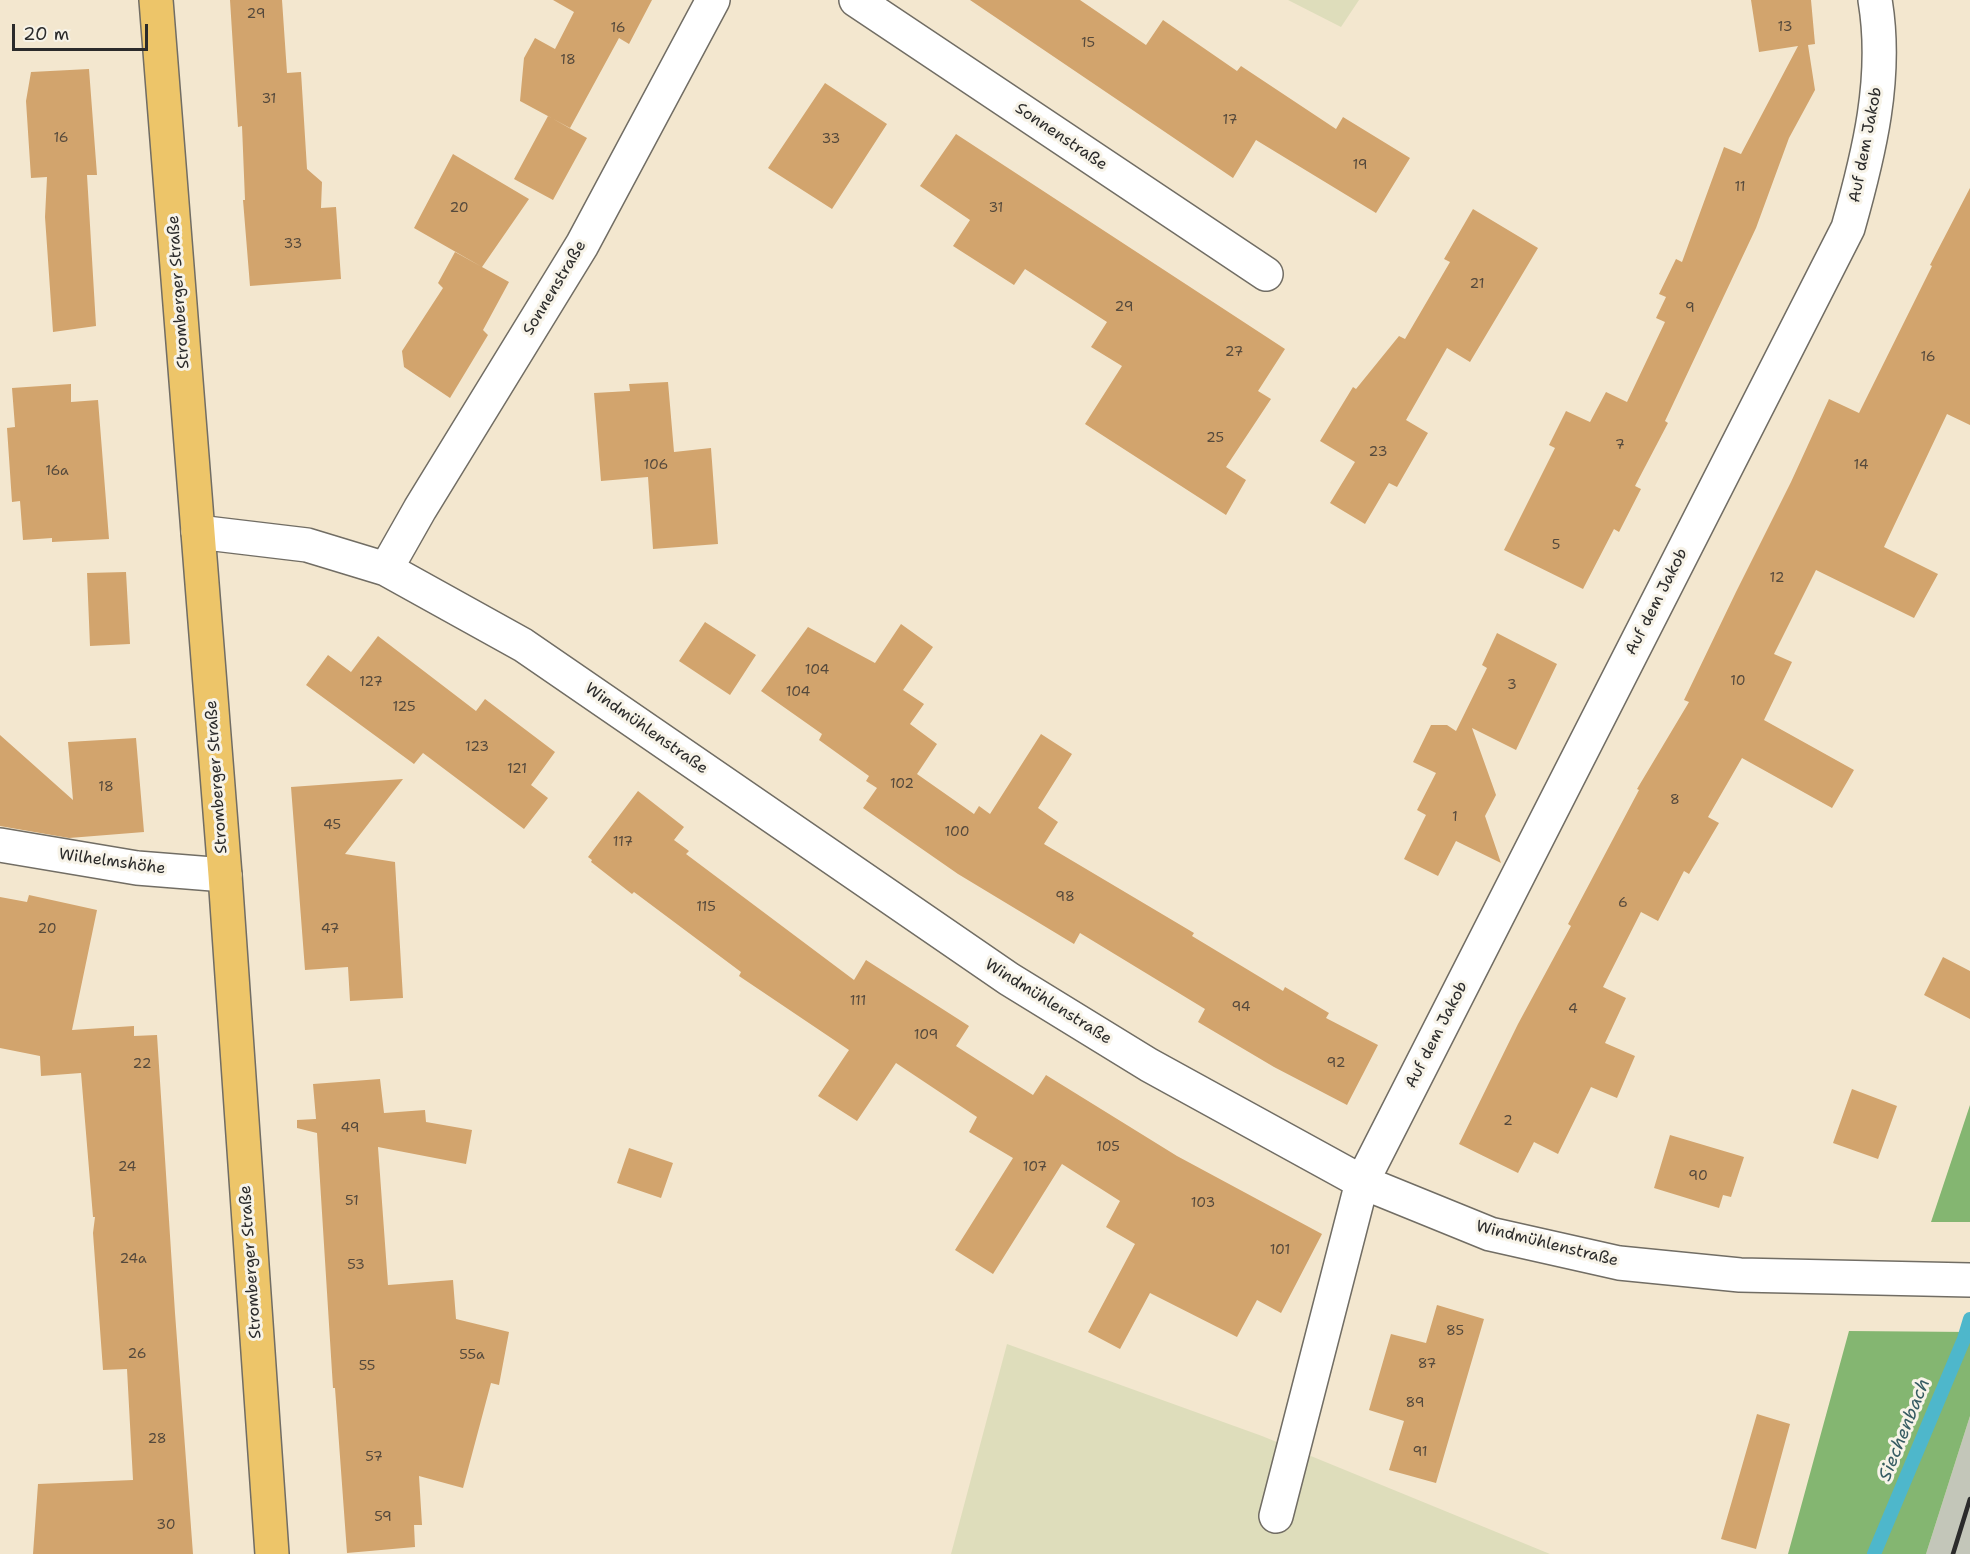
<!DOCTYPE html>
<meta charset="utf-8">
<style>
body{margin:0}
#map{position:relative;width:1970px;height:1554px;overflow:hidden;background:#f3e7cf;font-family:"Shantell Sans",sans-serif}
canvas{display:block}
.scale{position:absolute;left:12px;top:24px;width:136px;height:27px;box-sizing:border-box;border:3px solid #2b2b2b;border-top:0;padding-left:8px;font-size:18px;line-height:21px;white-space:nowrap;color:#2b2b2b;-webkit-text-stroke:4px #f7f3e8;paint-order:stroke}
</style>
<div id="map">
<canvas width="1970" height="1554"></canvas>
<div class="scale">20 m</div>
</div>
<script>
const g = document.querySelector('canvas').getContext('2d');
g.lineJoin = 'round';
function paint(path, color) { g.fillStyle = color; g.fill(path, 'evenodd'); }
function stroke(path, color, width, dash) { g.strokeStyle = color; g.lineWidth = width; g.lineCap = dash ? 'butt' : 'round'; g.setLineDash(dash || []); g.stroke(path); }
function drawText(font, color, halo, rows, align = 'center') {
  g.font = font + ' "Shantell Sans",sans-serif'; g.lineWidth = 6; g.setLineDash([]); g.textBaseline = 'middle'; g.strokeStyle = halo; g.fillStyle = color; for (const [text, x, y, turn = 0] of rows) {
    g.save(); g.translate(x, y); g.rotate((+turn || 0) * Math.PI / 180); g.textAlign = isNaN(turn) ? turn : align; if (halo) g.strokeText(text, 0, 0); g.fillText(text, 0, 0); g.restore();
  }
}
paint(new Path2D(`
 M1288,0H1359L1341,27Z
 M1007,1344L1262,1436L1550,1554H951Z`), '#deddbb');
paint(new Path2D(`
 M1970,1416V1554H1926Z`), '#c3c6b9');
paint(new Path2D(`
 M1970,1105V1222H1931Z
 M1849,1331L1970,1332V1416L1926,1554H1788Z`), '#84b671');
stroke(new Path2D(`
 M1874,1554L1964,1339L1970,1319`), '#4eb7cb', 14);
paint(new Path2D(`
 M230,0H282L287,73L301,72L307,169L322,182L321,208L336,207L341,279L250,286L243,200H245L242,126L238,127Z
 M553,0H652L629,44L619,38L570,128L520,101L524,58L535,38L555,49L574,12Z
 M970,0H1080L1146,45L1163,20L1237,71L1241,66L1336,129L1343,117L1410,158L1376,213L1256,140L1233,178Z
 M1751,0H1811L1815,44L1808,45L1815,90L1789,138L1756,228L1665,421L1668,423L1635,486L1641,489L1619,532L1614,529L1583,589L1504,550L1555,448L1549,445L1566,411L1590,422L1606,392L1627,402L1665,322L1656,318L1666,297L1659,294L1676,259L1682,262L1724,147L1741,154L1798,46L1759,52Z
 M89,69L97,175H87L96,326L53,332L45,217L47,177L31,178L26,101L31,72Z
 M825,83L887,124L832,209L768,168Z
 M548,116L587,138L553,200L514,179Z
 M956,134L1285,349L1258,391L1271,399L1226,467L1246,480L1226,515L1085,424L1122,366L1091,347L1107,322L1025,269L1014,285L953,246L970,220L920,186Z
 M453,154L529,199L482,267L414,228Z
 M1970,188V425L1947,414L1884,547L1938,574L1914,618L1816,570L1774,654L1792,662L1764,720L1854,770L1832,808L1742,758L1708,817L1719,823L1689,874L1684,871L1658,921L1641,912L1603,987L1626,998L1605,1043L1635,1056L1617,1098L1591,1087L1558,1154L1534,1142L1518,1173L1459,1144L1518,1024L1571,926L1568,924L1639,790L1637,789L1689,702L1684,700L1736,592L1791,482L1829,399L1859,413L1932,266L1930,265Z
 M1473,209L1538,248L1470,362L1447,348L1406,420L1428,433L1397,487L1389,483L1365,524L1330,503L1355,462L1320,441L1353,387L1356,389L1399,336L1405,339L1450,262L1444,259Z
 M455,252L509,282L483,330L488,335L450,398L404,367L402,351L443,288L438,283Z
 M668,382L674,452L711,448L718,544L653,549L648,477L601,481L594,393L630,391L629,384Z
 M71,384V402L98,400L109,539L52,542V538L23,540L20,501L12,502L7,428L15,427L12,388Z
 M126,572L130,644L90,646L87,573Z
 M705,622L756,655L730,695L679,661Z
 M901,624L933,647L903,690L924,704L910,724L937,744L917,774L974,814L979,806L990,814L1041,734L1072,754L1038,808L1058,822L1044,844L1194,933L1192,936L1283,991L1285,987L1329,1013L1326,1018L1378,1045L1347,1105L1274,1067L1198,1022L1205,1009L1080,933L1074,944L958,874L863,808L877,788L866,781L869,776L819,740L822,734L761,691L808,627L875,663Z
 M1497,633L1557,664L1516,750L1472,728L1496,795L1485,816L1501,863L1456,841L1438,876L1404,859L1426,815L1417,810L1436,773L1413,762L1431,725H1447L1456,731L1487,668L1482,665Z
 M378,636L476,711L485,699L555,752L531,785L548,798L524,829L423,753L414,764L306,685L328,655L351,672Z
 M0,735L73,800L68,742L136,738L144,832L69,838L0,826Z
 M403,779L345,854L395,862L403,998L350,1001L348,967L305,970L291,787Z
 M638,791L684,827L674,840L689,851L686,854L854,980L866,960L969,1026L956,1046L995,1071L1033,1095L1046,1075L1177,1156L1322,1234L1281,1313L1257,1300L1237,1337L1150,1293L1120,1349L1088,1332L1135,1244L1106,1227L1120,1201L1062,1164L993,1274L955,1250L1013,1158L969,1132L977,1117L896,1063L857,1121L818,1096L849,1050L739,976L741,972L634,892L632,894L591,862L592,860L588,857Z
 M29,895L97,910L72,1030L134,1026V1036L157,1035L175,1313L193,1554H33L38,1484L133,1480L127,1369L103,1370L93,1233L95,1217H93L81,1073L41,1076L40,1056L0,1048V897L27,902Z
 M1943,957L1970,971V1019L1924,995Z
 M380,1079L384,1113L425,1110L426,1122L472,1130L466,1164L378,1147L388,1285L453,1280L456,1319L509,1332L499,1385L491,1383L463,1488L419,1476L422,1525H414L415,1547L347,1553L335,1388H333L317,1133L297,1128V1120L316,1119L313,1084Z
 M1852,1089L1897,1106L1878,1159L1833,1143Z
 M1670,1135L1744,1157L1731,1197L1723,1195L1719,1208L1654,1188Z
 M629,1148L673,1163L661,1198L617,1183Z
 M1437,1305L1484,1319L1436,1483L1389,1470L1404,1421L1369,1410L1391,1334L1426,1343Z
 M1757,1414L1790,1424L1756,1549L1721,1539Z`), '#d2a46d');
const minor = new Path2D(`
 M856,0L1266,274
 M198,532L307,545L386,569L523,645L1009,979L1149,1065L1362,1182L1490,1234L1619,1263L1740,1275L1970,1280
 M386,569L420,509L582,245L713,0
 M0,845L137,868L225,875
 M1276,1516L1362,1182L1848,228C1869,154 1888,77 1875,0`);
const major = new Path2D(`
 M156,0L225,875L272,1554`);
stroke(minor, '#716d64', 36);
stroke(major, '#716d64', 36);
stroke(minor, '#fff', 33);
stroke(major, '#edc569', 33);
stroke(new Path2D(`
 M1953,1554L1970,1499`), '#2b2b2b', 4.5);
drawText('14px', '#55493c', null, [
 ["29",256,14],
 ["13",1785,27],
 ["16",618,28],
 ["15",1088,43],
 ["18",568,60],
 ["31",269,99],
 ["17",1230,120],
 ["16",61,138],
 ["33",831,139],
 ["19",1360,165],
 ["11",1740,187],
 ["20",459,208],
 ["31",996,208],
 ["33",293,244],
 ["21",1477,284],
 ["29",1124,307],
 ["9",1690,308],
 ["27",1234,352],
 ["16",1928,357],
 ["25",1215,438],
 ["7",1620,445],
 ["23",1378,452],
 ["106",656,465],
 ["14",1861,465],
 ["16a",57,471],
 ["5",1556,545],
 ["12",1777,578],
 ["104",817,670],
 ["10",1738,681],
 ["127",371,682],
 ["3",1512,685],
 ["104",798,692],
 ["125",404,707],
 ["123",477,747],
 ["121",517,769],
 ["102",902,784],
 ["18",106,787],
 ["8",1675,800],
 ["1",1455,817],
 ["45",332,825],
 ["100",957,832],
 ["117",623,842],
 ["98",1065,897],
 ["6",1623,903],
 ["115",706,907],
 ["20",47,929],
 ["47",330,929],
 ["111",858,1001],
 ["94",1241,1007],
 ["4",1573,1009],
 ["109",926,1035],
 ["92",1336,1063],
 ["22",142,1064],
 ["2",1508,1121],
 ["49",350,1128],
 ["105",1108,1147],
 ["24",127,1167],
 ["107",1035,1167],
 ["90",1698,1176],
 ["51",352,1201],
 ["103",1203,1203],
 ["101",1280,1250],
 ["24a",133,1259],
 ["53",356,1265],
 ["85",1455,1331],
 ["26",137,1354],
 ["55a",472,1355],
 ["87",1427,1364],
 ["55",367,1366],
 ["89",1415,1403],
 ["28",157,1439],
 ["91",1420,1452],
 ["57",374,1457],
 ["59",383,1517],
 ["30",166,1525]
]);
drawText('16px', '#2b2b2b', '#f7f3e8', [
 ["Sonnenstraße",1061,137,34],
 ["Auf dem Jakob",1866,145,-79],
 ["Sonnenstraße",555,288,-59],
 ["Stromberger Straße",179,292,-94],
 ["Auf dem Jakob",1657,602,-63],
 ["Windmühlenstraße",646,729,35],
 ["Stromberger Straße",217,777,-94],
 ["Wilhelmshöhe",112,862,8],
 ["Windmühlenstraße",1048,1002,32],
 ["Auf dem Jakob",1437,1035,-63],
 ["Windmühlenstraße",1547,1244,14],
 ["Stromberger Straße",251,1262,-94]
]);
drawText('italic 18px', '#375c63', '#f7f3e8', [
 ["Siechenbach",1905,1430,-68]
]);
</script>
